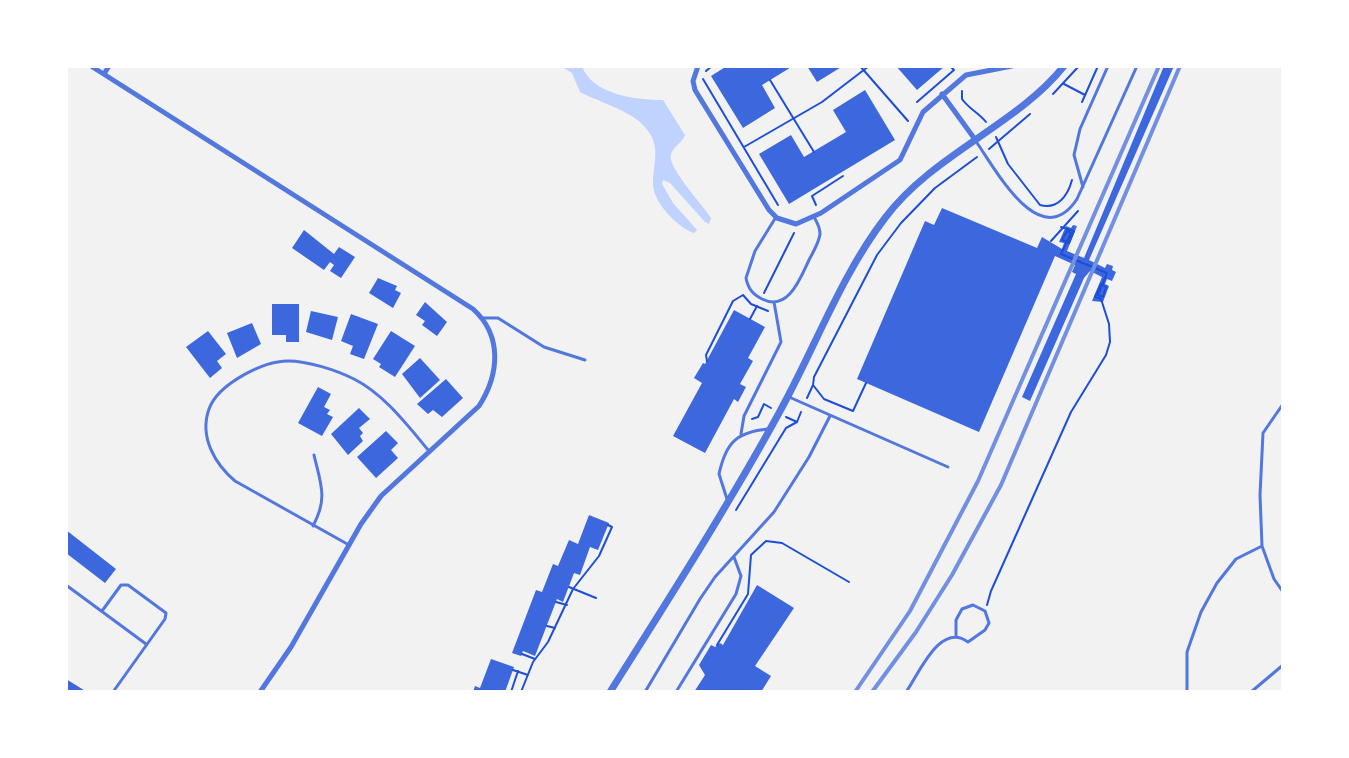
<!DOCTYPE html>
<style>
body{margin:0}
#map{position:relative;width:1349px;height:758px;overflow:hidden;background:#f2f2f2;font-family:"PT Sans Narrow",sans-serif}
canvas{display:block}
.frame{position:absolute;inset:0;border:68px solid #fff;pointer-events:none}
</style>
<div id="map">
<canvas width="1349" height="758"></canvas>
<div class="frame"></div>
</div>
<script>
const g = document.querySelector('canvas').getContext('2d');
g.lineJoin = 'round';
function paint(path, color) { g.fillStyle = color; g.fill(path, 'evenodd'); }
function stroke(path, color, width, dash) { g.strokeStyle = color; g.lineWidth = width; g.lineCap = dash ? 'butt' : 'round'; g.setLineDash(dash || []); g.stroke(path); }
paint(new Path2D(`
 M561,66H582C592,95 637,100 663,100L685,135C682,143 674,146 671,154C666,166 703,205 711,218L709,224L705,222L670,183L663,180L662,184L673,203L697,230L694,233C677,227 654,203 653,185C653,161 663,144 642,124C630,111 597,101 580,92L572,73Z`), '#bfd3fe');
paint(new Path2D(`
 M727,66H793L762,85L775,108L743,128L711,76Z
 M807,66H843L817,82Z
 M896,66H945L917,90Z
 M1164,66H1174L1089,260L1105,268L1107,264L1113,266L1112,270L1116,272L1112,281L1107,279L1105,284L1109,286L1103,302L1092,301L1102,277L1090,271L1084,278L1030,401L1022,397L1076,274L1072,272L1075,265L1055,256L979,432L857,379L925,221L934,225L942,208L1037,248L1042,237L1062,249L1064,243L1059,242L1066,226L1071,228L1073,225L1077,226L1067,251L1084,258Z
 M865,90L895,140L789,204L759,154L791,135L804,157L846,132L833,110Z
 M304,230L334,254L339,247L355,257L341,278L330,271L334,265L330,262L324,270L292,248Z
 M378,278L397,286L395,290L401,293L393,308L369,293Z
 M425,302L447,322L437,336L422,325L425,321L416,315Z
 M272,304H299V342H286V335H272Z
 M734,310L765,327L748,358L753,361L740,384L746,387L738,402L734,399L705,453L673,436L702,383L694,378L703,363L705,364Z
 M311,311L338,317L332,340L306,332Z
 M351,314L378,324L364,359L350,354L353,346L341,341Z
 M252,323L261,344L237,358L227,333Z
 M208,331L226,354L217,361L222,368L210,378L186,347Z
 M391,331L415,346L395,377L379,367L381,364L373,359Z
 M420,358L440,380L420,398L402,374Z
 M446,379L463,398L442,417L433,410L428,414L417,404Z
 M318,387L331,394L324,407L330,410L327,414L333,417L322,436L298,423Z
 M359,408L370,419L359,428L363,433L360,436L363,441L348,455L331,434Z
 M386,431L398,443L391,450L398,458L376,478L357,457Z
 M589,515L609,523L598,550L590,547L580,575L574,573L563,602L557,599L535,656L523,651L521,656L512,653L536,590L542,592L553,564L558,566L569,540L578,544Z
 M66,530L116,569L105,583L66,553Z
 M757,585L794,608L755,666L771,676L761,692H694L705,675L699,665L711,645L715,647L720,643L723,645Z
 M491,659L514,667L505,692H473L475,686L480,688Z
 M66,679L87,692H66Z`), '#3d67dc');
stroke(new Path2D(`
 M860,66L908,121
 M706,71L712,66
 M703,79L778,205
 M770,80L814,152
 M1064,84L1085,95
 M962,91V99C969,109 979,113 986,122
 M1053,94L1079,66
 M917,102L954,70L950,66
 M1082,102L1098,66
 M996,137L1008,164L1040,205C1058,210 1068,195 1072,180
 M744,147L822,102L869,66
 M989,149L1030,114
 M816,205L812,196L843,176
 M1051,241L1078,211
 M764,293L794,233
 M750,319L757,306
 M707,361L706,355L733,301L743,295L751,304L768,311
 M866,383L853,411L824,399L813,385L814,377L877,255L901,223L935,188L977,157
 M807,398L813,385
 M786,417L797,422
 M752,419L758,417L764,404L771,408
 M736,510L786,428L797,422L801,412
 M569,587L596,598
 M556,602L567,605
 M987,605L991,591L1071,412L1106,355L1110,342L1109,324L1101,299L1095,297L1101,284L1106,287L1103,297L1098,295L1107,273L1061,254L1071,233L1067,231L1062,240L1069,243L1074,231L1061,227
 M547,626L555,628
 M717,645L748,594L751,555L766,541L782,543L849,582
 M522,654L535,659
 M513,670L528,675
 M511,692L518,671
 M521,692L533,662L548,642L573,589L599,556L612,527L608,525`), '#1d4ed8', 2);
stroke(new Path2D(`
 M975,140C995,168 1040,255 1077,199L1137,66
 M1083,187L1074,155L1080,129L1108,66
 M776,217L755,251L746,278C748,288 752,294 762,299C788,312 800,279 809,260C813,252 819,243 820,234C820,228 817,222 814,217
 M481,318H498L544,347L585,360
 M789,397L948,467
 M741,434L744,416L781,342L774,302
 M727,499L719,474C726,442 737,432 768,429
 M313,526C328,498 321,485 314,455
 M349,545L235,481C215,464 199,437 209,409C218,384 263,361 288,361C308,361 336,370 354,379C384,394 408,426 429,451
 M1262,546L1274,579L1283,592
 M66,585L146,644
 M102,611L121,585H128L166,613L165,619L113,692
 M645,692L700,599L715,577L774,512L809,457L830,416
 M676,692L736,594L741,576L734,557
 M906,692C919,674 940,621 968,642L985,630L989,623L985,611L973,605L962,609L956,620V636
 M1187,692V652L1201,612L1217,583L1236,559L1262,546L1260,495L1263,433L1283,404
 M1251,692L1283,665`), '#5277de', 3);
stroke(new Path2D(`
 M91,66L473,309C503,336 499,375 479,406L381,496L361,524L291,647L260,692
 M698,66L693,81L695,90L769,210L777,218L796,224L821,213L900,160L923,112L966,75L1012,66
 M104,74L109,66
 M942,94L974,138`), '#5277de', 5);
stroke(new Path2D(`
 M610,692C668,600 727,508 779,413C814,350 841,275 885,218C933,154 1017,125 1064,66`), '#5277de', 7);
stroke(new Path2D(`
 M855,692L910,611L978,481L1159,66
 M872,692L916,632L952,575L1001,485L1180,66`), '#7290e2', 4);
</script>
